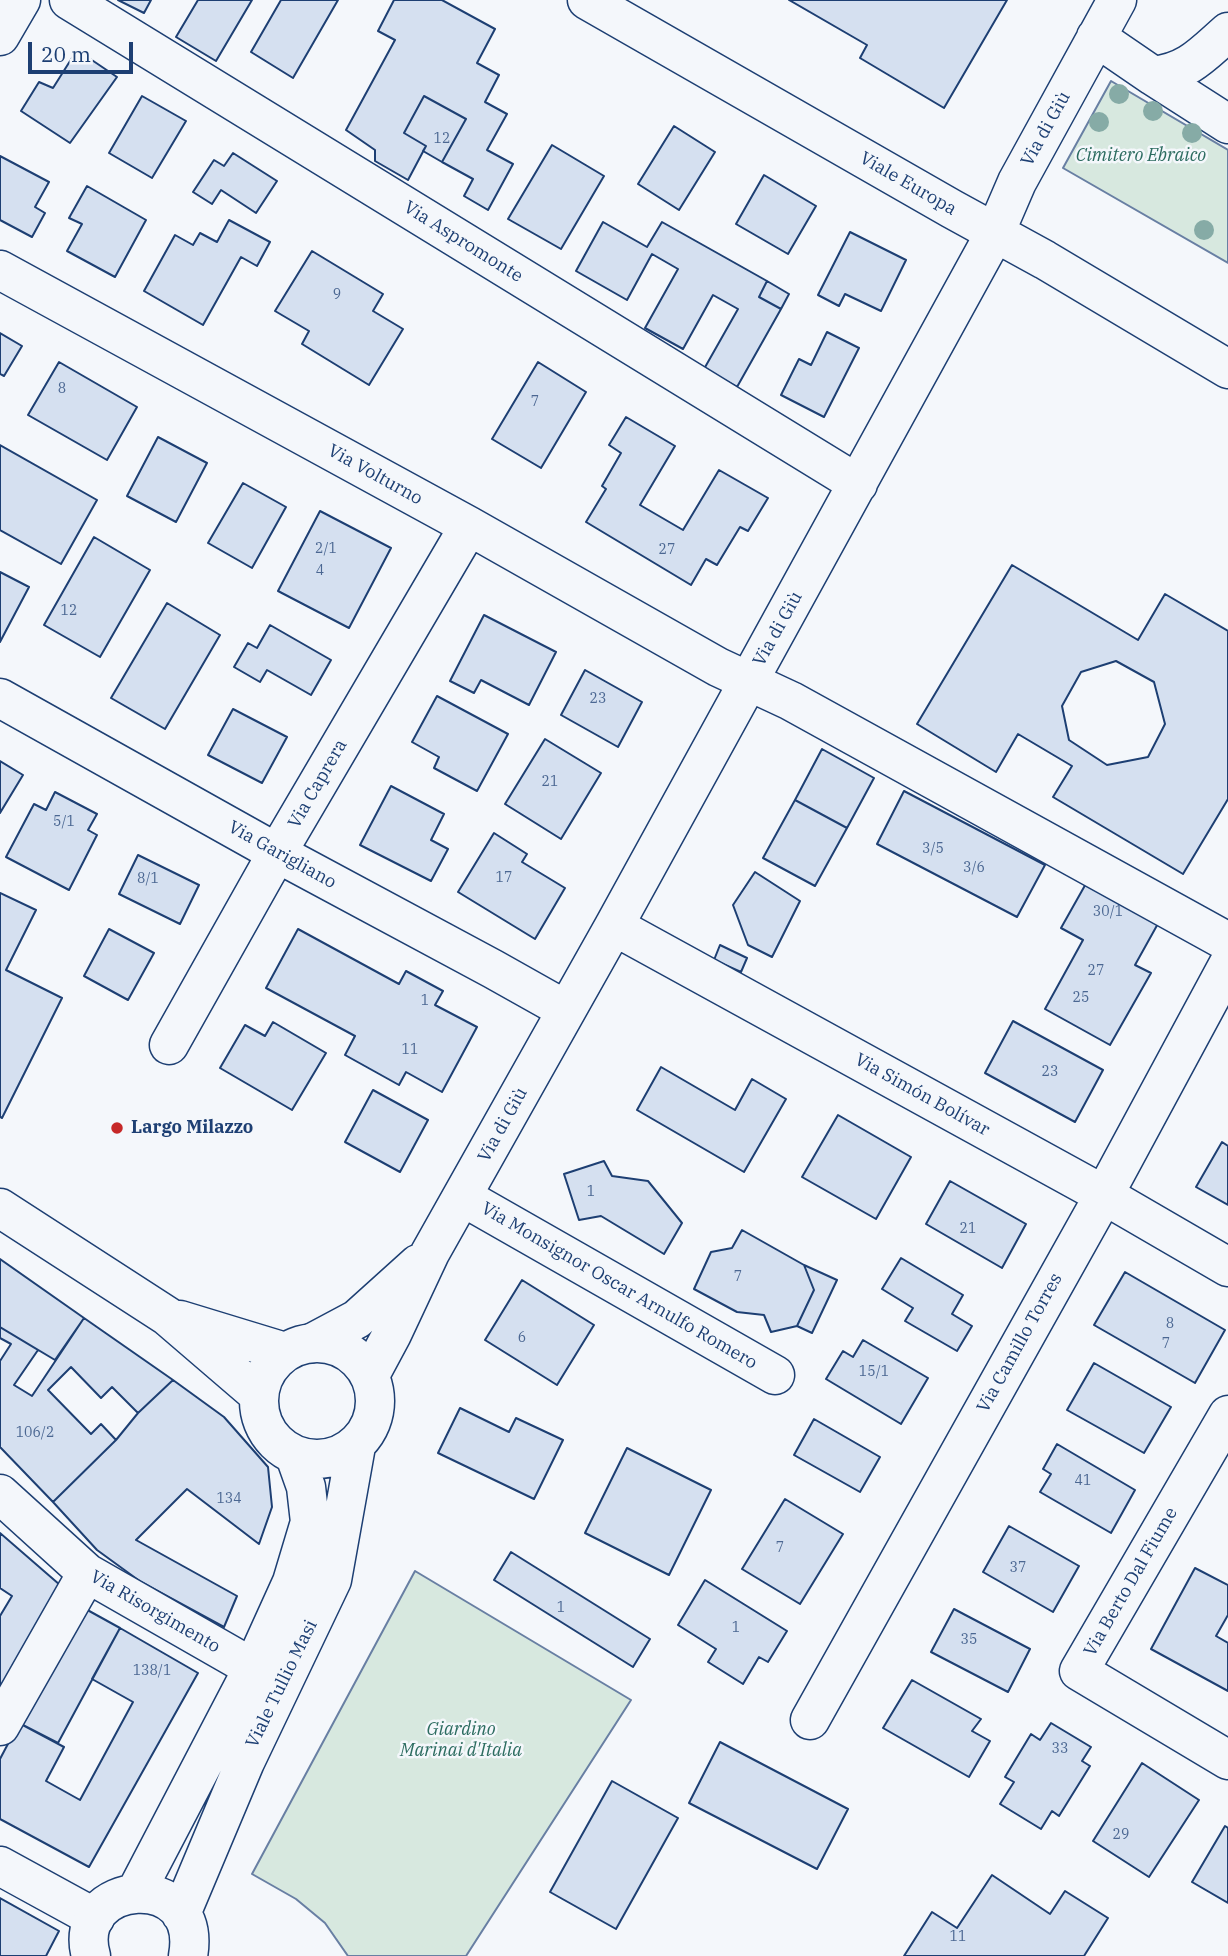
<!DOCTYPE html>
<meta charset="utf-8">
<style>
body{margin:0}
#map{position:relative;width:1228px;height:1956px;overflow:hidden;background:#f4f7fb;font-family:"IBM Plex Serif",serif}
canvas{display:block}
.scale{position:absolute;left:28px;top:42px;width:105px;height:32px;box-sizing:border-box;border:4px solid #1d3f73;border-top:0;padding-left:9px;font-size:21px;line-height:24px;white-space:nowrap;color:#1d3f73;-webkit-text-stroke:5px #f4f7fb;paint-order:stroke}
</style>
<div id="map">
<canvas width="1228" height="1956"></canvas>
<div class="scale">20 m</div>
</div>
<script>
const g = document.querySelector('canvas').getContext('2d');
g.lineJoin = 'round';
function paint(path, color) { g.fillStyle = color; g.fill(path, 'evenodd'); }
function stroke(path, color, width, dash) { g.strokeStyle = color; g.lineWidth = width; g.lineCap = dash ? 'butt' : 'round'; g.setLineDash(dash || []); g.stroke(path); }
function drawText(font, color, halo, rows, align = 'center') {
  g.font = font + ' "IBM Plex Serif",serif'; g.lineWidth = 5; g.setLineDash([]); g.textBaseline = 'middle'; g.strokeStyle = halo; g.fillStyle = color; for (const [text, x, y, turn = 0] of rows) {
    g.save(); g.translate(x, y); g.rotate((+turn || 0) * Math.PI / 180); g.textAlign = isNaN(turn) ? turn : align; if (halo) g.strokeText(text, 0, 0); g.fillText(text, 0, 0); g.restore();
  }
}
const green = new Path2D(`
 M1111,81L1228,150V263L1063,168Z
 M415,1571L631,1700L466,1956H348L325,1923L296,1899L252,1874Z`);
paint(green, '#d7e8df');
stroke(green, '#687fa3', 2);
const building = new Path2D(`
 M118,0H151L144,13Z
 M198,0H252L216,61L176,37Z
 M281,0H338L293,78L251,52Z
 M394,0H442L495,29L477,63L499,75L485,102L507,114L487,150L513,164L488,210L464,196L473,179L442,162L466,119L424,96L404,133L426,146L408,180L375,161V150L346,130L395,40L378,31Z
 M789,0H1007L944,108L860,58L867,45Z
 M77,50L117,77L70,143L21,111L39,82L53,88Z
 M142,96L186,121L152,178L109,153Z
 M424,96L466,119L442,162L423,151L426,146L404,133Z
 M674,126L715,152L679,210L638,184Z
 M552,145L604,176L561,249L508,219Z
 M233,153L277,181L256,213L221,190L212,204L193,192L214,160L224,166Z
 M0,156L49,182L35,207L45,213L32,237L0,220Z
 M764,175L816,206L788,254L736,224Z
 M87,186L146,220L115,277L67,251L82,224L69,218Z
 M229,220L270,242L257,266L241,257L203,325L144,291L175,235L193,245L200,233L217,242Z
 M603,222L647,247L662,222L767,281L759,297L781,309L737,387L704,369L738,309L713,295L683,349L645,328L678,269L652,254L627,300L576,271Z
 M850,232L906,260L881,311L845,294L839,306L818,295Z
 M312,251L383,294L373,311L403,329L369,385L302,344L309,331L275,311Z
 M767,281L789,294L781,309L759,297Z
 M827,332L859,348L824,417L781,395L799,359L811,365Z
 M0,333L22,346L4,376L0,374Z
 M59,362L137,407L107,460L28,415Z
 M538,362L586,392L541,468L492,439Z
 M626,417L675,446L640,505L683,530L719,470L768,498L748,531L740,527L717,565L706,559L691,585L586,522L606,489L602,486L621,453L609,445Z
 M158,437L207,463L176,522L127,496Z
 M0,445L97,500L61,564L0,530Z
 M243,483L286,507L252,568L208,543Z
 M320,511L391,548L349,628L278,591Z
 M94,537L150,570L100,657L44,625Z
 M1012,565L1138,640L1165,594L1228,631V799L1183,874L1053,797L1072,766L1018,734L996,772L917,724ZM1116,661L1154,682L1165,724L1148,757L1107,765L1069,740L1062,706L1081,672Z
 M0,572L29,587L0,642Z
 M167,603L220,635L165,729L111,698Z
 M484,615L556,652L529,705L481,680L474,693L450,681Z
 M270,625L331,660L311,695L267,670L260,682L234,667L248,643L257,648Z
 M585,670L642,702L618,747L561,715Z
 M437,696L508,734L477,791L434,768L439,757L412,742Z
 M233,709L287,737L262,783L208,755Z
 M545,739L601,773L561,839L505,804Z
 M822,749L874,778L847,828L795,800Z
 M0,761L23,775L0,813Z
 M391,786L444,814L431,840L448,849L431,881L360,845Z
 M904,791L1045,865L1017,917L877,844Z
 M55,792L97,814L88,830L97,835L69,890L6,857L34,804L46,810Z
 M795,800L847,828L815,886L763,858Z
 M494,833L527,854L522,862L565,888L535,939L458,892Z
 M138,855L199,885L180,924L119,894Z
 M755,872L800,901L772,957L748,945L733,905Z
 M1088,880L1160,920L1135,965L1151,973L1110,1045L1045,1009L1083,940L1061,928Z
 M0,893L36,910L6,970L62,998L2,1118L0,1117Z
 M109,929L154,953L128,1000L84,976Z
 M298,929L399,984L406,971L443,991L435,1005L477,1027L442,1092L406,1072L399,1085L345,1055L355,1036L266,988Z
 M720,945L747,958L741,972L714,960Z
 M1013,1021L1103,1070L1075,1122L985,1073Z
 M273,1022L326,1053L292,1110L220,1068L245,1025L265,1036Z
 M661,1067L735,1110L752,1079L786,1099L744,1172L637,1110Z
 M373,1090L428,1120L400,1172L345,1142Z
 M838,1115L911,1157L876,1219L802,1177Z
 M1222,1142L1228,1146V1205L1196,1187Z
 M604,1161L612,1176L648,1181L682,1223L664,1254L601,1216L579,1220L564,1174Z
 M950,1181L1026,1224L1002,1268L926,1224Z
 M742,1230L804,1265L814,1290L797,1326L771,1332L764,1315L737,1312L694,1289L711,1252L732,1248Z
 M901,1258L963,1295L952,1314L972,1326L957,1351L905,1321L913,1308L882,1289Z
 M0,1259L84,1318L55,1360L0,1327Z
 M804,1265L837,1280L812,1333L797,1326L814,1290Z
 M1125,1272L1225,1330L1195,1383L1094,1325Z
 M522,1280L594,1325L557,1385L485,1340Z
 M84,1318L173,1380L138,1413L112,1387L101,1398L71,1367L48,1390L91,1434L101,1424L116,1440L53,1502L0,1447V1361L11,1344L0,1338V1327L38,1350L14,1385L32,1396Z
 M863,1340L928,1378L901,1424L826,1379L843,1351L853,1357Z
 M1094,1363L1171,1407L1144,1453L1067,1410Z
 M173,1380L224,1417L268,1467L272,1507L259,1544L187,1489L136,1540L237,1596L224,1627L141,1582L97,1550L53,1502L116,1440L138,1413Z
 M460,1408L509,1432L516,1418L563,1440L534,1499L438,1453Z
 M814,1419L880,1457L860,1492L794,1455Z
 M1057,1444L1135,1490L1111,1533L1040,1492L1051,1474L1043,1469Z
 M627,1448L711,1490L669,1575L585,1533Z
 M785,1499L843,1534L800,1604L742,1569Z
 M1009,1526L1079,1566L1053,1612L983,1572Z
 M0,1533L60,1585L0,1691V1616L12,1596L0,1588Z
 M511,1552L650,1639L633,1667L494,1580Z
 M1195,1568L1228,1585V1615L1216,1636L1228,1643V1691L1151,1649Z
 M705,1580L787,1631L768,1662L759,1657L743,1684L708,1662L716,1649L678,1625Z
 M82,1607L120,1628L58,1743L19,1723Z
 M954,1609L1030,1649L1008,1692L931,1652Z
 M120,1628L198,1673L89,1867L0,1819V1759L19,1723L64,1747L46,1781L80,1800L133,1702L92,1679Z
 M912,1680L981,1719L972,1731L990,1741L969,1777L883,1728Z
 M1051,1723L1091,1747L1082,1761L1090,1766L1059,1816L1052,1811L1041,1829L1000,1804L1014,1782L1005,1777L1031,1734L1040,1740Z
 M720,1742L848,1809L817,1869L689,1803Z
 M1142,1763L1199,1800L1149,1877L1093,1841Z
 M612,1781L678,1818L616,1929L550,1892Z
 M1225,1826L1228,1828V1903L1192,1882Z
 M992,1875L1050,1914L1065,1891L1108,1918L1084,1956H904L932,1912L957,1928Z
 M0,1898L59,1931L46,1956H0Z`);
paint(building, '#d5e0f0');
stroke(building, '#1d3f73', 2);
const minor = new Path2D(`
 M69,0L858,484
 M587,0L952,209L1045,260L1228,369
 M0,36L21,0
 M1096,37L1153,76L1228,124
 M1153,76C1188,72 1202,55 1228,32
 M0,270L469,526L718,667L791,701L1228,942
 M0,698L277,853L493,969L566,1010
 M614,926L1104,1195L1228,1267
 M169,1045L277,853L469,526
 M463,1197L775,1375
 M312,1343L357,1319L418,1264
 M370,1375L392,1334L430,1253L614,926L995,233L1017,182L1117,0
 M1228,1415L1079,1671L1228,1760
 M0,1494L87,1573L253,1668
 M810,1720L1104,1195L1228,965
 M0,1726L87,1573
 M0,1866L95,1918`);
const major = new Path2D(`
 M0,1208L167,1316L259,1395
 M180,1320L285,1352
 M259 1401a58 58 0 1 1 116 0a58 58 0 1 1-116 0Z
 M136,1892L253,1668L292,1582L310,1522L306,1487L295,1456
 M181,1914L245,1762L332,1580L356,1446
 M91,1956C69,1879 204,1867 188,1956`);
stroke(minor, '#1d3f73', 41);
stroke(major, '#1d3f73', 41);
stroke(minor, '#f4f7fb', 38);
stroke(major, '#f4f7fb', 38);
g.fillStyle = '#86aba6';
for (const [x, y] of [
 [1119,94],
 [1153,111],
 [1099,122],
 [1192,133],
 [1204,230]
]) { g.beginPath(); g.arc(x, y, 10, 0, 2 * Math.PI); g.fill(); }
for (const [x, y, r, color] of [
 [117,1128,7,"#c62828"]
]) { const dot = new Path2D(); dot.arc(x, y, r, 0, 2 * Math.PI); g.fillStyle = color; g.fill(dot); stroke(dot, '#f4f7fb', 2.5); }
drawText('14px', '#4b6792', null, [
 ["12",442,139],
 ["9",337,295],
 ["8",62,389],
 ["7",535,402],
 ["2/1",326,549],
 ["27",667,550],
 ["4",320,571],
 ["12",69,611],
 ["23",598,699],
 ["21",550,782],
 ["5/1",64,822],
 ["3/5",933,849],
 ["3/6",974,868],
 ["17",504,878],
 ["8/1",148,879],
 ["30/1",1108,912],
 ["27",1096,971],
 ["25",1081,998],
 ["1",425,1001],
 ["11",410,1050],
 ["23",1050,1072],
 ["1",591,1192],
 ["21",968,1229],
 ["7",738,1277],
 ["8",1170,1324],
 ["6",522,1338],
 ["7",1166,1344],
 ["15/1",874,1372],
 ["106/2",35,1433],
 ["41",1083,1481],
 ["134",229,1499],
 ["7",780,1548],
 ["37",1018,1568],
 ["1",561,1608],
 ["1",736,1628],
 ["35",969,1640],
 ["138/1",152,1671],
 ["33",1060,1749],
 ["29",1121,1835],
 ["11",958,1937]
]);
drawText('18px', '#1d3f73', '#f4f7fb', [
 ["Via di Giù",1046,129,-61],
 ["Viale Europa",908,184,30],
 ["Via Aspromonte",463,242,32],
 ["Via Volturno",375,475,29],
 ["Via di Giù",778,629,-61],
 ["Via Caprera",318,784,-60],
 ["Via Garigliano",282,855,29],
 ["Via Simón Bolívar",922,1095,29],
 ["Via di Giù",503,1125,-61],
 ["Via Monsignor Oscar Arnulfo Romero",619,1286,30],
 ["Via Camillo Torres",1020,1343,-61],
 ["Via Berto Dal Fiume",1131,1582,-60],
 ["Via Risorgimento",155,1612,30],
 ["Viale Tullio Masi",282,1684,-64]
]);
drawText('italic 18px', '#2c6c60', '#f4f7fb', [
 ["Cimitero Ebraico",1141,156],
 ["Giardino",461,1730],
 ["Marinai d'Italia",461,1751]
]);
drawText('bold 18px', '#1d3f73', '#f4f7fb', [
 ["Largo Milazzo",131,1128]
], 'left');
</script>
